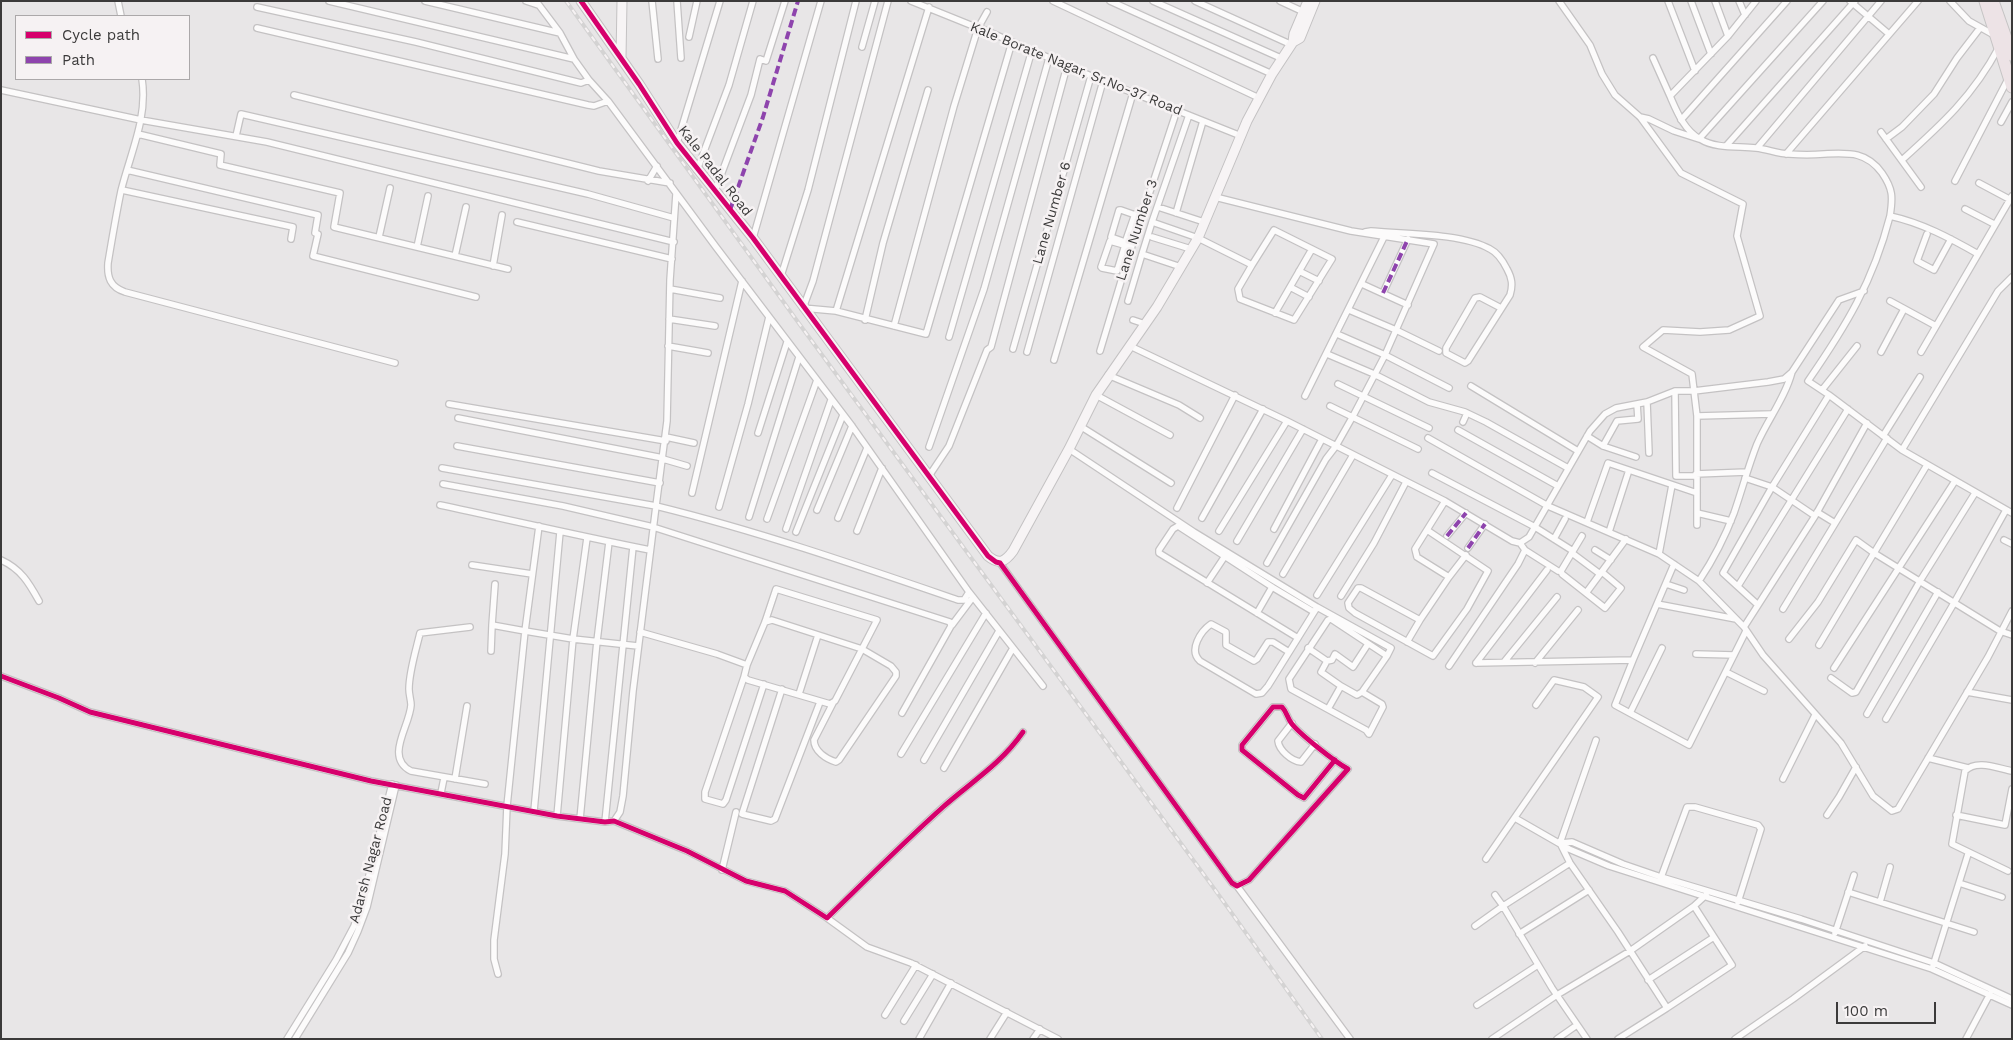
<!DOCTYPE html>
<style>
body{margin:0}
#map{position:relative;width:2013px;height:1040px;overflow:hidden;background:#e8e6e7;font-family:"Work Sans",sans-serif}
canvas{display:block}
.frame{position:absolute;inset:0;border:2px solid #3b3a3a;pointer-events:none}
.legend{position:absolute;left:15px;top:15px;width:175px;height:65px;box-sizing:border-box;background:#f6f2f3;border:1px solid #aba8a9;margin:0;padding:6px 9px;list-style:none;font-size:15px;color:#3b3a3a}
.legend li{display:flex;align-items:center;gap:10px;height:25px}
.legend b{width:25px;border:1px solid #aba8a9}
.scale{position:absolute;left:1836px;top:1002px;width:100px;height:22px;box-sizing:border-box;border:2px solid #3b3a3a;border-top:0;padding-left:6px;font-size:15px;line-height:18px;white-space:nowrap;color:#3b3a3a;-webkit-text-stroke:4px #f6f2f3;paint-order:stroke}
</style>
<div id="map">
<canvas width="2013" height="1040"></canvas>
<div class="frame"></div>
<ul class="legend">
<li><b style="height:6px;background:#d6006c"></b>Cycle path</li>
<li><b style="height:6px;background:#8e44ad"></b>Path</li>
</ul>
<div class="scale">100 m</div>
</div>
<script>
const g = document.querySelector('canvas').getContext('2d');
g.lineJoin = 'round';
function stroke(path, color, width, dash) { g.strokeStyle = color; g.lineWidth = width; g.lineCap = dash ? 'butt' : 'round'; g.setLineDash(dash || []); g.stroke(path); }
function drawText(font, color, halo, rows, align = 'center') {
  g.font = font + ' "Work Sans",sans-serif'; g.lineWidth = 5; g.setLineDash([]); g.textBaseline = 'middle'; g.strokeStyle = halo; g.fillStyle = color; for (const [text, x, y, turn = 0] of rows) {
    g.save(); g.translate(x, y); g.rotate((+turn || 0) * Math.PI / 180); g.textAlign = isNaN(turn) ? turn : align; if (halo) g.strokeText(text, 0, 0); g.fillText(text, 0, 0); g.restore();
  }
}
const street = new Path2D(`
 M118,1L121,16
 M329,1L574,59L560,33
 M425,1L560,33L536,1
 M526,1L538,5
 M652,1L658,59
 M677,1L681,58
 M888,1L813,281L803,308L836,311L926,334L1012,42
 M911,1L978,28H980L1091,76L1241,136
 M1053,1L1259,98
 M1110,1L1272,74
 M1153,1L1283,59
 M1195,1L1292,45
 M1280,1L1306,13
 M1559,1L1590,45L1602,74L1615,95L1640,117L1681,173L1743,204L1737,236L1760,316L1729,330L1700,332L1663,330L1643,347L1692,374L1697,416V525
 M1668,1L1695,71
 M1691,1L1711,54
 M1715,1L1728,36
 M1739,1L1745,15
 M1756,1L1728,36L1670,96C1677,112 1684,130 1700,139C1716,149 1738,146 1756,148C1767,149 1778,154 1789,154C1801,155 1813,155 1824,154C1848,153 1866,151 1882,173C1893,189 1893,197 1890,216
 M1850,1L1889,34
 M1950,1L1969,21L1994,35
 M257,7L416,42L581,83L589,80L574,59
 M257,28L588,105L594,106L608,101
 M689,37L697,1
 M862,47L875,1
 M1653,58L1670,96
 M142,79C148,118 130,154 121,191C116,215 112,239 108,263C107,277 110,287 125,292L395,363
 M589,80L608,101L716,247L852,426L969,592L964,600H958C859,566 758,531 656,506L667,421L670,280L676,194
 M1,90L141,120L267,142L674,242
 M294,95L599,171L670,183
 M1640,117L1649,119L1674,131L1699,139L1823,1
 M1681,120L1787,1
 M2001,122L2012,102
 M1881,132L1921,187
 M138,134L221,154L220,165L340,193L334,227L508,269
 M236,136L241,114L588,194L674,218
 M1886,139L1902,127L1934,94L1957,58L1980,28
 M677,143L720,1
 M1726,146L1855,1
 M1757,148L1881,1
 M1786,154L1918,1
 M1902,160C1942,124 1973,96 1999,47
 M127,170L318,215L315,233L318,234L313,256L476,297
 M697,170L729,85L753,1
 M648,181L657,166
 M1955,181L2008,79
 M1979,183L2009,199
 M122,190L293,227L291,239
 M715,191L751,95L760,59L766,61L785,1
 M1215,197L1351,231L1434,244L1385,355L1353,416L1336,446L1326,459L1267,563
 M1158,207L1204,222
 M1965,209L1994,224
 M1176,213L1203,121
 M1135,214L1126,240L1125,242L1111,237L1119,210H1121L1141,217
 M517,222L672,259
 M1152,222L1189,115
 M1365,232L1371,231C1403,234 1462,233 1490,249C1498,253 1503,261 1507,269C1512,278 1513,285 1510,295L1468,361L1465,363L1446,353V348L1475,298L1480,297L1501,308
 M1927,234L1917,261L1934,270L1951,239
 M379,237L390,188
 M1152,237L1191,249
 M753,238L821,1
 M1125,245L1117,271L1102,268L1101,267L1110,241L1131,247
 M417,247L428,196
 M1978,254C1950,238 1922,223 1890,216C1873,282 1846,326 1808,381L1829,395L1902,450L2012,513
 M455,256L466,207
 M493,266L502,215
 M1181,267L1142,254L1152,222L1198,238L1252,265L1238,289L1240,299L1294,320L1332,259L1274,230L1252,265
 M1299,271L1319,281
 M781,276L808,190L856,1
 M1362,284L1408,305
 M1290,287L1309,297
 M670,289L720,298
 M1383,293L1408,239
 M1128,301L1142,254
 M1890,301L1936,326
 M1349,310L1396,330L1439,351
 M836,311L929,7
 M1275,313L1312,249
 M669,319L715,326
 M865,320L883,243L928,90
 M1133,320L1145,324
 M894,326L954,106L978,28L987,12
 M1337,334L1385,355L1449,388
 M949,337L1032,50
 M668,346L708,353
 M1130,346L1287,421L1445,501L1512,541L1520,543L1529,537L1590,431L1605,414L1616,408L1647,402L1675,391H1694L1768,382L1784,379L1792,372
 M1013,349L1091,76
 M1100,351L1128,258L1177,110
 M1027,352L1103,81
 M1881,352L1904,309
 M1921,352L2012,196
 M1327,354L1374,374L1429,402L1465,412L1486,422L1568,468
 M1054,360L1133,93
 M1108,375L1179,405L1200,418
 M1338,384L1429,428
 M1471,386L1578,451
 M1822,390L1857,346
 M1675,391L1676,476H1696
 M1096,395L1170,435
 M1305,396L1384,237
 M1647,402L1649,453
 M449,404L666,441
 M1330,406L1418,449
 M1697,416L1771,414
 M458,418L663,458
 M1463,422L1467,413
 M1080,426L1171,483
 M1458,430L1558,486
 M758,433L787,342
 M1587,436L1603,446L1636,457
 M1883,436L1920,377
 M666,437L694,443
 M1428,438L1548,506L1659,554L1699,581L1744,627L1763,655L1841,743L1873,796L1892,811L1898,809L1988,657L2012,611
 M457,446L660,483
 M1603,446L1617,421L1638,419L1637,404
 M929,447L984,289L1049,58
 M1069,449L1194,532L1317,607L1391,648L1387,656L1362,692L1382,704L1383,707L1369,734L1366,730L1291,689L1289,679L1328,620L1331,619L1387,656
 M1902,450L1998,291L2012,277
 M663,459L687,466
 M1927,465L1874,553L2000,631L2012,635
 M442,468L656,506L633,691L623,796L620,812L614,821
 M1432,473L1535,527L1573,551
 M1696,474L1747,472
 M929,476L949,446L987,350L991,347L1067,66
 M1745,478L1772,487L1829,395
 M443,484L563,506L653,527L950,622L951,626L902,713
 M692,493L742,281
 M440,505C510,520 580,536 650,550
 M719,507L748,404L769,317
 M1177,508L1235,395
 M817,510L852,426
 M1817,512L1835,523
 M1697,513L1731,521
 M749,517L799,357
 M838,518L867,448
 M1202,518L1263,409
 M767,519L817,380
 M1587,522L1608,463L1697,493
 M539,526L525,631L573,639L638,646
 M786,529L831,400
 M1274,529L1322,439
 M1427,530L1488,571L1467,609L1433,656L1355,613L1349,608L1348,603L1358,588H1361L1420,620L1449,577L1417,557L1415,549L1445,501
 M857,531L882,468
 M1219,531L1287,421
 M796,532L843,415
 M1609,532L1629,470
 M1447,536L1466,513
 M1582,536L1561,571L1562,574L1605,608L1621,588L1602,572
 M1554,539L1565,519
 M2004,540L2012,544
 M1237,541L1303,429
 M1468,548L1485,524
 M1525,550L1558,571
 M1595,550L1611,560
 M1572,553L1600,574
 M1659,554L1672,485
 M1,560C21,569 29,583 39,601
 M1000,563L1232,883L1237,886L1249,880L1348,769C1335,762 1301,735 1292,724C1287,718 1287,712 1282,707H1273L1242,745V750L1298,795L1304,798L1335,760
 M472,565L532,574
 M1283,574L1353,455
 M1449,577L1466,555
 M1699,581C1713,560 1725,537 1734,513C1742,490 1748,467 1757,444C1768,419 1785,398 1792,372L1839,300L1864,291
 M1207,583L1225,556
 M495,584L492,625L525,631L507,806L505,854L494,940V959L498,974
 M1666,584L1684,590
 M1738,586L1848,409
 M969,592L1043,686
 M1586,593L1626,539
 M1317,595L1392,475
 M1341,596L1374,543L1406,482
 M1657,604L1736,619
 M1758,605L1723,573L1772,487L1815,516L1867,423
 M1783,609L1887,438
 M1257,613L1272,587
 M952,625L973,597
 M470,627L420,633C416,650 409,672 409,689C409,695 411,700 411,705C410,726 384,757 411,771L485,784
 M1744,627L1815,516
 M640,632L717,654L747,665L765,622L776,589L877,620L862,649L891,666L896,672V676L839,760L836,762C826,759 814,751 814,740L833,703
 M1298,638L1159,553V550L1173,529L1178,526L1272,587L1314,612
 M1789,639L1818,602L1856,540L1874,553L1819,645
 M1407,642L1420,620
 M1308,648L1327,661
 M491,651L492,625
 M1289,652L1273,642H1268L1257,659L1254,661L1226,645V632L1211,624C1201,631 1188,650 1200,661L1256,694L1262,693L1268,686L1316,609
 M1696,654L1734,655
 M1633,660L1615,705L1689,745L1746,631
 M1504,662L1557,597
 M1476,663L1633,660L1674,564
 M1476,663L1547,570
 M1535,663L1578,610
 M747,665L744,677L748,680L830,704L835,701L862,649L772,620L765,622
 M1449,666L1518,564L1525,550L1520,543
 M1834,668L1955,481
 M1726,672L1764,691
 M1,676L59,698L90,712L371,781L557,816L605,822L614,821L687,851L746,881L785,891L827,918C865,881 903,843 943,807C971,782 1000,765 1023,732
 M744,677L705,792V799L723,804L726,800L764,684
 M1831,678L1852,693L1856,692L1920,581L1975,493
 M1341,686L1357,695L1362,692
 M782,689L742,814L771,821L775,819L820,702
 M1967,692L2012,700
 M799,694L818,635
 M1328,709L1341,686L1321,672L1327,661L1332,660L1335,654L1353,667L1368,644
 M1630,713L1662,648
 M1867,714L1938,592
 M1886,719L1954,603L2006,510
 M1292,723L1278,741C1279,750 1291,761 1301,762L1315,744
 M1596,740L1560,843L1570,863L1618,932L1667,1008L1618,1039
 M901,754L986,613
 M1928,758L1968,768
 M924,760L999,631
 M944,768L1013,648
 M455,779L467,706
 M1783,779L1815,715
 M441,793L444,778
 M534,811L560,532
 M1827,815L1839,797L1856,767
 M1956,815L2005,825L2012,789
 M557,816L573,639L587,538
 M1515,818L1569,849L1609,866L1932,969L2012,1005
 M580,819L597,641L609,542
 M605,822L633,547
 M1560,843L1572,842L1623,864L1661,877L1801,919L1934,963L2012,999
 M1486,859L1598,697L1584,687L1554,680L1536,705
 M1570,863L1503,906L1552,988L1587,1039
 M722,870L736,812
 M2008,871L1952,844L1965,771C1976,759 1997,768 2012,771
 M1660,880L1687,807H1695L1758,825L1761,829L1738,902
 M1959,883L2002,897
 M1237,886L1350,1039
 M1848,892L1974,932
 M1880,902L1890,867
 M827,918L867,947L911,963L1058,1039
 M1475,926L1503,906L1495,895
 M1835,933L1854,875
 M1519,934L1589,890
 M1933,966L1968,854
 M1648,980L1714,937
 M1477,1005L1538,965
 M1667,1008L1732,965L1694,906
 M885,1015L916,965
 M904,1021L933,974
 M287,1039L336,960L354,926L363,899L392,784
 M295,1039L348,953L358,931L367,907L396,785
 M919,1039L951,983
 M990,1039L1007,1012
 M1033,1039L1040,1029
 M1492,1039L1557,995L1630,951L1694,906L1706,895
 M1557,1039L1577,1025
 M1735,1039L1793,999L1865,946
 M1966,1039L1990,994`);
const secondary = new Path2D(`
 M581,1L639,84L677,143L753,238L988,556C999,565 1005,562 1013,551L1069,449L1096,395L1157,307L1198,238L1247,121L1272,74L1293,42L1300,38L1315,1
 M1293,42L1294,34L1308,1
 M621,58L622,1`);
const highway = new Path2D(`
 M1985,1L2012,87
 M1993,1L2012,55`);
stroke(street, '#c4c2c3', 8);
stroke(secondary, '#c4c2c3', 11);
stroke(highway, '#c5c4c4', 13);
stroke(street, '#fcfbfb', 5.5);
stroke(secondary, '#f7f4f5', 9);
stroke(highway, '#ede3e6', 11);
const rail = new Path2D(`
 M566,1L803,329L1213,887L1322,1039`);
stroke(rail, '#d4d3d3', 4);
stroke(rail, '#f6f2f3', 2, [5.5]);
stroke(new Path2D(`
 M730,210L763,117L798,1
 M1383,293L1408,239
 M1447,536L1466,513
 M1468,548L1485,524`), '#8e44ad', 4, [8, 4]);
stroke(new Path2D(`
 M581,1L639,84L677,143L753,238L988,556L996,562L1000,563L1232,883L1237,886L1249,880L1348,769C1335,762 1301,735 1292,724C1287,718 1287,712 1282,707H1273L1242,745V750L1298,795L1304,798L1335,760
 M1,676L59,698L90,712L371,781L557,816L605,822L614,821L687,851L746,881L785,891L827,918C865,881 903,843 943,807C971,782 1000,765 1023,732`), '#d6006c', 5);
drawText('14px', '#3b3a3a', '#f6f2f3', [
 ["Kale Borate Nagar, Sr.No-37 Road",1076,69,22],
 ["Kale Padal Road",715,171,52],
 ["Lane Number 6",1052,213,-74],
 ["Lane Number 3",1137,230,-72],
 ["Adarsh Nagar Road",371,860,-75]
]);
</script>
